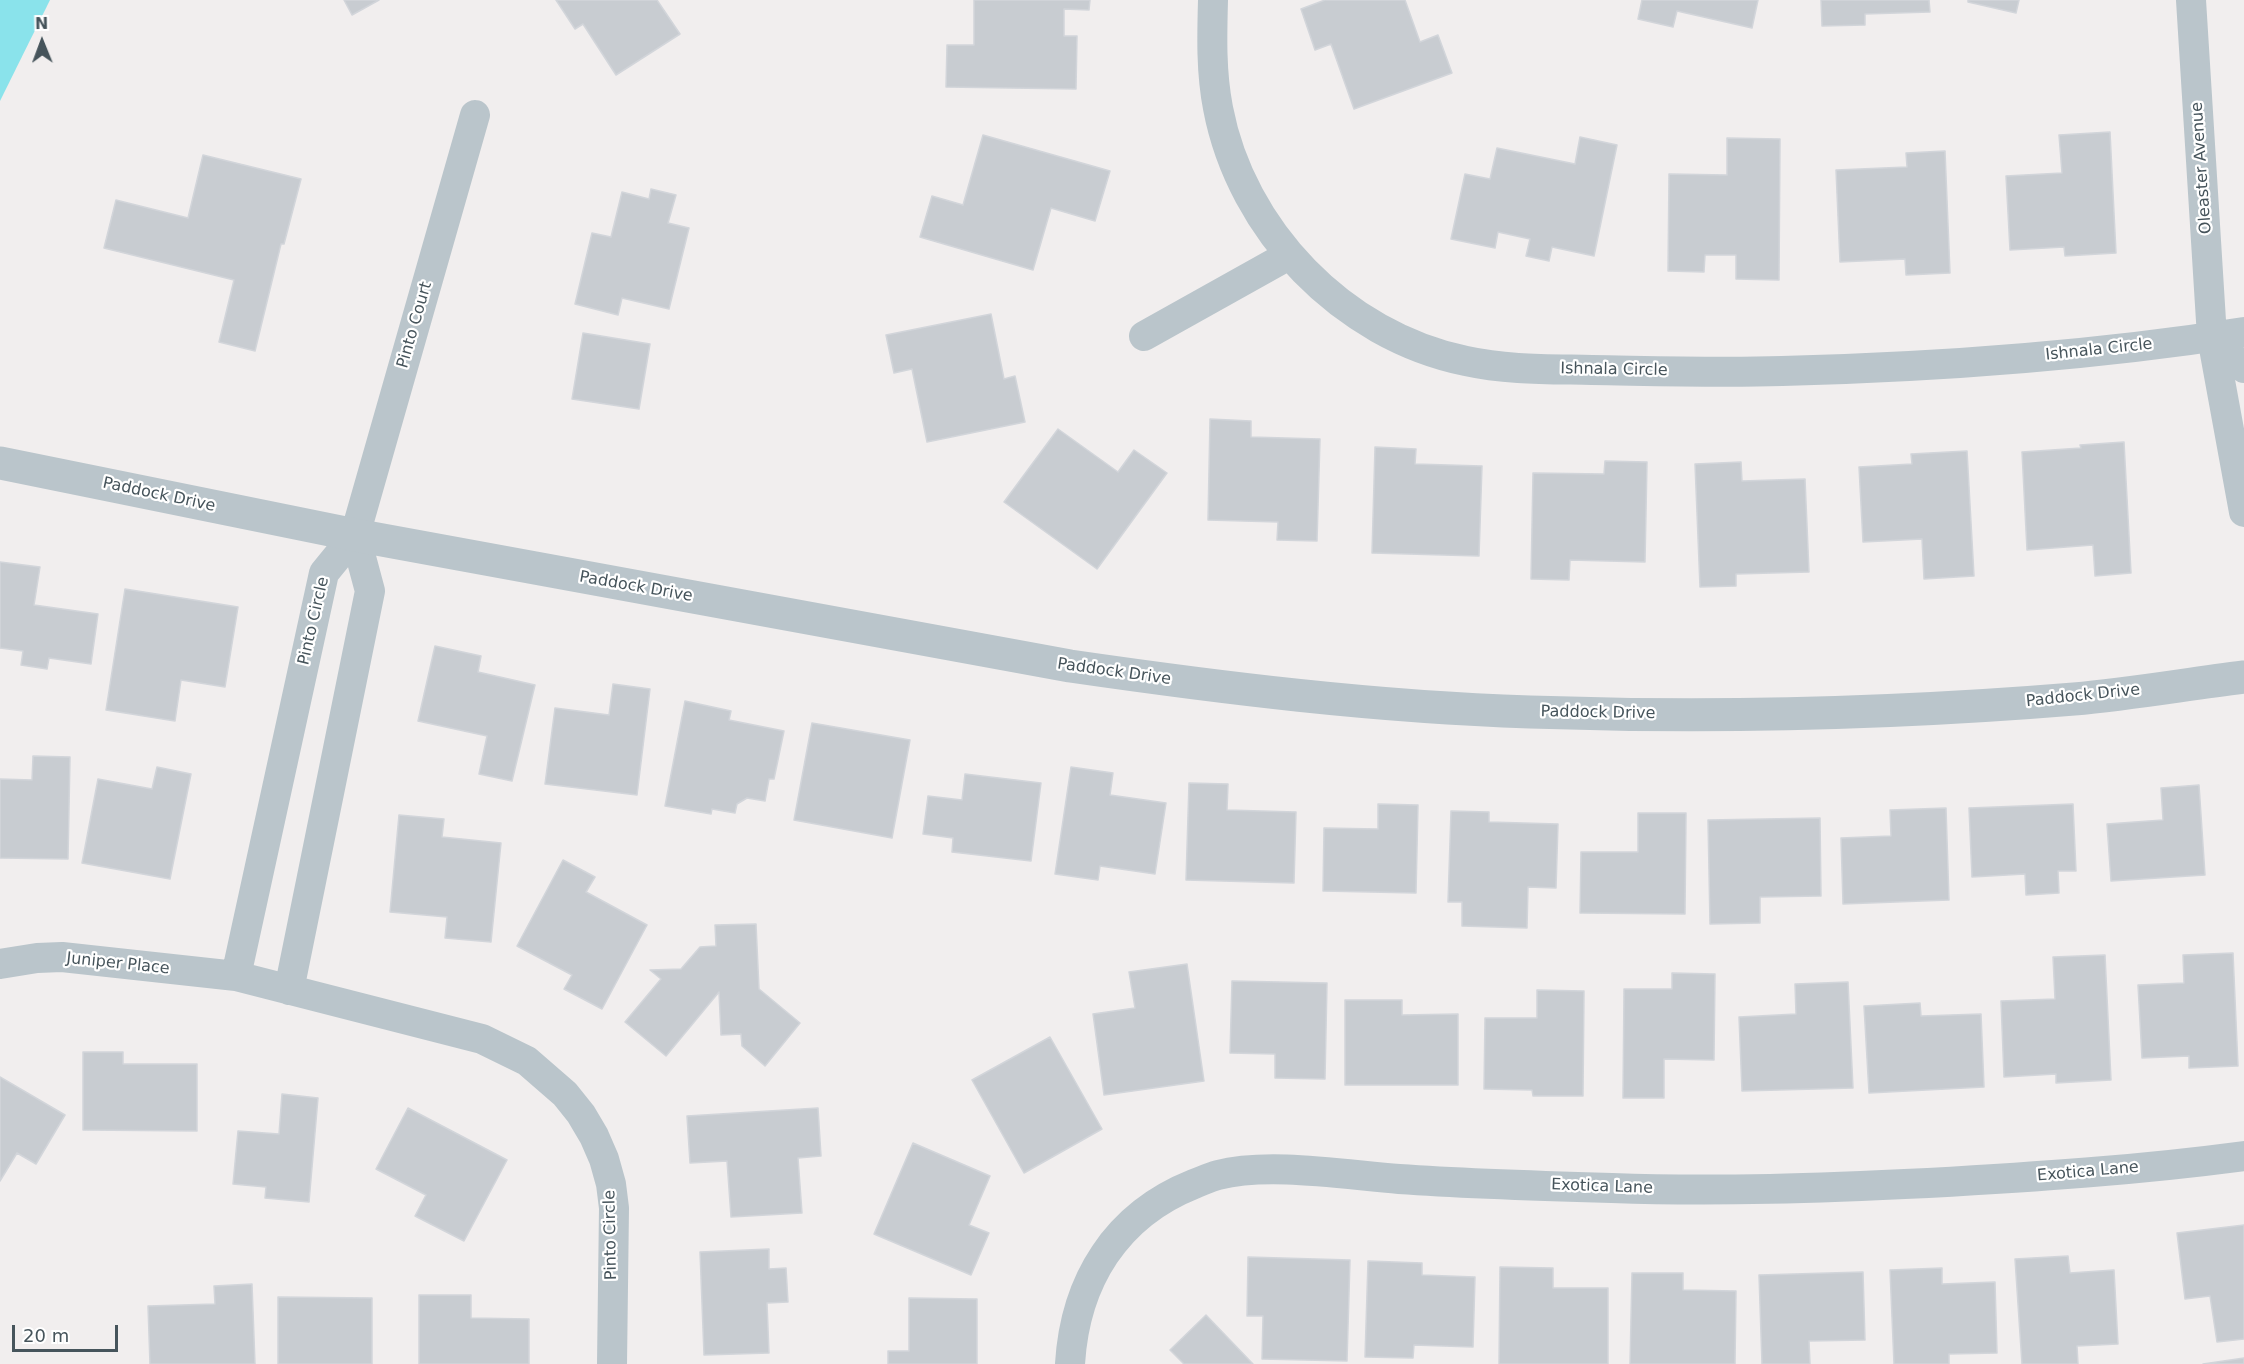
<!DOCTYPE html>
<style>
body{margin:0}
#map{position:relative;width:2244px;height:1364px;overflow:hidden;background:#f1eeee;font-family:"DejaVu Sans",sans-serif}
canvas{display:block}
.north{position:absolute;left:12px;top:12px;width:60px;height:60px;-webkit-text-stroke:4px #fff;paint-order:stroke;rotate:359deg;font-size:16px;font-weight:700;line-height:24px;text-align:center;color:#46545b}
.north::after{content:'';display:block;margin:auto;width:21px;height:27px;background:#46545b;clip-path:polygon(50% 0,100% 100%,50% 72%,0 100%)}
.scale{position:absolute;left:12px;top:1325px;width:106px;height:27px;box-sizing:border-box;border:3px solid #46545b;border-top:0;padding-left:8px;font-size:18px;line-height:21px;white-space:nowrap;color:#46545b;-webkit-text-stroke:4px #fff;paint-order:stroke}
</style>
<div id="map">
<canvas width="2244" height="1364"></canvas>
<div class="north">N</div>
<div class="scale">20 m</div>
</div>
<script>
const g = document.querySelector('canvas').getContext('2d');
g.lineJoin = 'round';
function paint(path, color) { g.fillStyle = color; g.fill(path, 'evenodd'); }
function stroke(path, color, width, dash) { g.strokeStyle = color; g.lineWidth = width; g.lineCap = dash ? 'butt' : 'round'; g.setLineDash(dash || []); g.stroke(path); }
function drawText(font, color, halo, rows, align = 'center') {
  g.font = font + ' "DejaVu Sans",sans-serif'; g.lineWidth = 4.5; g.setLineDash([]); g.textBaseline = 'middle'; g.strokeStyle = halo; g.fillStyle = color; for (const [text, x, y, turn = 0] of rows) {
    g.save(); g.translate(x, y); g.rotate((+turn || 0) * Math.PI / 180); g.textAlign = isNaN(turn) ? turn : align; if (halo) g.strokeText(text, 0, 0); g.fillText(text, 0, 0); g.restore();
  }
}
paint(new Path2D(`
 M0,0H50L0,101Z`), '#8ae3eb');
const building = new Path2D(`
 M344,0H379L352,15Z
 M556,0H657L680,34L616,75L583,24L575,29Z
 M974,0H1090L1089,10L1064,9V36H1077L1076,89L946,87L947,45H974Z
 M1325,0H1405L1420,42L1438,35L1452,73L1354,109L1331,44L1315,50L1301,9Z
 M1642,0H1758L1752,28L1677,11L1673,27L1638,19Z
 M1821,0H1929L1930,12L1865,14V25L1822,26Z
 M1968,0H2019L2016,13L1968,2Z
 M2110,132L2116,253L2065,256L2064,247L2010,250L2006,176L2062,173L2059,135Z
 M983,135L1110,171L1095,221L1051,208L1033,270L920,237L932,196L963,205Z
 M1580,137L1617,145L1594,256L1552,247L1549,261L1526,256L1530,239L1498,232L1495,248L1451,239L1465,174L1490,179L1497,148L1575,164Z
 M1727,138L1780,139L1779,280L1736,279V255H1705L1704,272L1668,271L1669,174L1727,175Z
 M1945,151L1950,273L1906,275L1905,259L1840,262L1836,170L1907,167L1906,153Z
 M203,155L301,179L284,244H281L255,351L219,342L234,280L104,248L116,200L188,218Z
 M651,189L676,195L668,223L689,228L669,309L622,298L618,315L575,304L592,233L611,237L622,192L649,199Z
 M991,314L1004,379L1015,376L1025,422L927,442L912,369L894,373L886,335Z
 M583,333L650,344L639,409L572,399Z
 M1210,419L1251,421V437L1320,439L1317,541L1277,540L1278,522L1208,520Z
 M1058,429L1118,472L1134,450L1167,473L1097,569L1004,502Z
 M2124,442L2131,573L2095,576L2093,545L2027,550L2022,452L2081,448L2080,445Z
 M1375,447L1416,449L1415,464L1482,466L1479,556L1372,553Z
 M1967,451L1974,576L1924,579L1922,539L1863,542L1859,467L1912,464L1911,454Z
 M1605,461L1647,462L1645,562L1570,560L1569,580L1531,579L1533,473L1604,474Z
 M1741,462L1742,481L1805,479L1809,572L1736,574V586L1700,587L1695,464Z
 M0,562L40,567L34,605L98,614L91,664L49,658L47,669L21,665L23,651L0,648Z
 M125,589L238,607L225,687L181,680L175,721L106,710Z
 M435,646L481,656L478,672L535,685L512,781L479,774L487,736L418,721Z
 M613,684L650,689L637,795L545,784L555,708L609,715Z
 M685,701L731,711L729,720L784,731L774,779H769L765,801L747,798L737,804L735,813L712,809L711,814L665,806Z
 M812,723L910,740L892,838L794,820Z
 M33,756L70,757L68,859L0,858V779L32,780Z
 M157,767L191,774L170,879L82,863L98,779L152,789Z
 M1071,767L1113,773L1110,795L1166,803L1155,874L1100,866L1098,880L1055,874Z
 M965,774L1041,783L1031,861L952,852L953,838L923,834L928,796L962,800Z
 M1189,783L1228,784L1227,810L1296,812L1294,883L1186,880Z
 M2199,785L2205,875L2111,881L2107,824L2163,820L2161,788Z
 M1378,804L1418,805L1416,893L1323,891L1324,828L1378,829Z
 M2073,804L2076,871H2058L2059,893L2026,895L2025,874L1972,877L1969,808Z
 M1946,808L1949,900L1843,904L1841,838L1891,836L1890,810Z
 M1451,811L1489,812V822L1558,824L1556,888L1528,887L1527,928L1462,926V902H1448Z
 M1638,813H1686L1685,914L1580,913L1581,852H1638Z
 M399,815L444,819L442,837L501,843L491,942L445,938L447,917L390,912Z
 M1820,818L1821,896L1760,897V923L1710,924L1708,820Z
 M563,860L595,877L586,892L647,925L602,1009L564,989L572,975L517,946Z
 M756,924L759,989L800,1023L765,1066L742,1046L741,1034L721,1035L719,992L666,1056L625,1022L661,979L650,970L681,969L700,947L716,946L715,925Z
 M2233,953L2238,1066L2189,1068V1056L2142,1058L2138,985L2184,983L2183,955Z
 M2105,955L2111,1080L2056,1083V1074L2004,1077L2001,1001L2055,999L2053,957Z
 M1187,964L1204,1081L1104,1095L1093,1014L1135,1008L1129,972Z
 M1672,973L1715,974L1714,1060L1664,1059V1098H1623L1624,989H1672Z
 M1232,981L1327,983L1325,1079L1275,1078V1054L1230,1053Z
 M1848,982L1853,1088L1742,1091L1739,1017L1796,1014L1795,984Z
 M1537,990L1584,991L1583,1096H1533L1532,1090L1484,1089L1485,1018H1537Z
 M1345,1000H1402V1015L1458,1014V1085H1345Z
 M1920,1003L1921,1016L1981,1014L1984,1087L1869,1093L1864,1006Z
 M1050,1037L1102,1129L1024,1173L972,1080Z
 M83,1052H123V1064H197V1131L83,1130Z
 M0,1077L65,1115L36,1164L17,1153L0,1181Z
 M282,1094L318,1098L309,1202L265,1198L266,1187L233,1184L238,1131L279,1134Z
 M408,1108L507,1160L464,1241L415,1216L426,1195L376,1169Z
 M818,1108L821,1156L798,1158L802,1213L731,1217L727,1161L690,1163L687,1116Z
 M913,1143L990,1176L969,1225L989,1233L971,1275L874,1234Z
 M2244,1225V1339L2217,1342L2210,1296L2185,1299L2177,1233Z
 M769,1249V1269L786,1268L788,1302L767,1303L769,1353L704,1355L700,1252Z
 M2068,1256L2070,1273L2114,1270L2118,1344L2077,1346L2078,1364H2022L2015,1259Z
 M1248,1257L1350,1260L1347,1361L1262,1359L1263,1316H1247Z
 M1368,1261L1422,1263V1275L1475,1277L1473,1347L1414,1345L1413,1358L1365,1357Z
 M1500,1267L1553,1268V1288H1608V1364H1499Z
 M1942,1268V1284L1995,1282L1997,1353L1949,1354V1364H1894L1890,1270Z
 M1863,1272L1865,1340L1809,1341L1810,1364H1762L1759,1275Z
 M1632,1273H1683V1290L1736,1291L1735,1364H1630Z
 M252,1284L255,1364H150L148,1306L215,1304L214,1286Z
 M419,1295H471V1318L529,1319V1364H419Z
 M278,1297L372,1298V1364H278Z
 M909,1298L977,1299V1364H888V1351H909Z
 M1206,1315L1253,1364H1184L1170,1350Z
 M2244,1358V1364H2203Z`);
paint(building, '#c8ccd1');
stroke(building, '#d2d5da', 1.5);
stroke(new Path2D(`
 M1213,0C1212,36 1211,72 1218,108C1241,230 1343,336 1466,361C1507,370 1550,369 1592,370C1656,371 1719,373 1782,371C1937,367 2091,356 2244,332
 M2191,0L2212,337L2244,512
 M1144,336L1289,255
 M2212,337L2244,368
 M0,964L37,958L62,957L236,976L482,1039L527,1061L565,1094L581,1114L594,1136L604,1159L611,1184L614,1208L612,1364
 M236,976L324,573L355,535L475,115
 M289,990L370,591L355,535
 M1070,1364C1075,1281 1116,1215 1194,1184C1202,1181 1210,1177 1218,1175C1269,1162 1346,1175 1399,1179C1470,1184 1541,1186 1612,1188C1717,1192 1823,1188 1928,1183C2034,1177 2139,1170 2244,1156`), '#bac5cb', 30);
stroke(new Path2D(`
 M0,463L355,535L1070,666C1222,688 1376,707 1530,712C1711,718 1893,714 2074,699C2131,694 2187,684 2244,677`), '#bac5cb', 33);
drawText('16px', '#46545b', '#fff', [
 ["Oleaster Avenue",2202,168,-94],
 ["Pinto Court",415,325,-74],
 ["Ishnala Circle",2099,350,-6],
 ["Ishnala Circle",1614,370,1],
 ["Paddock Drive",159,495,12],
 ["Paddock Drive",636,587,10],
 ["Pinto Circle",314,621,-77],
 ["Paddock Drive",1114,672,8],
 ["Paddock Drive",2083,696,-6],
 ["Paddock Drive",1598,713,1],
 ["Juniper Place",118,964,6],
 ["Exotica Lane",2088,1172,-5],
 ["Exotica Lane",1602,1187,2],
 ["Pinto Circle",611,1235,-91]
]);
</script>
